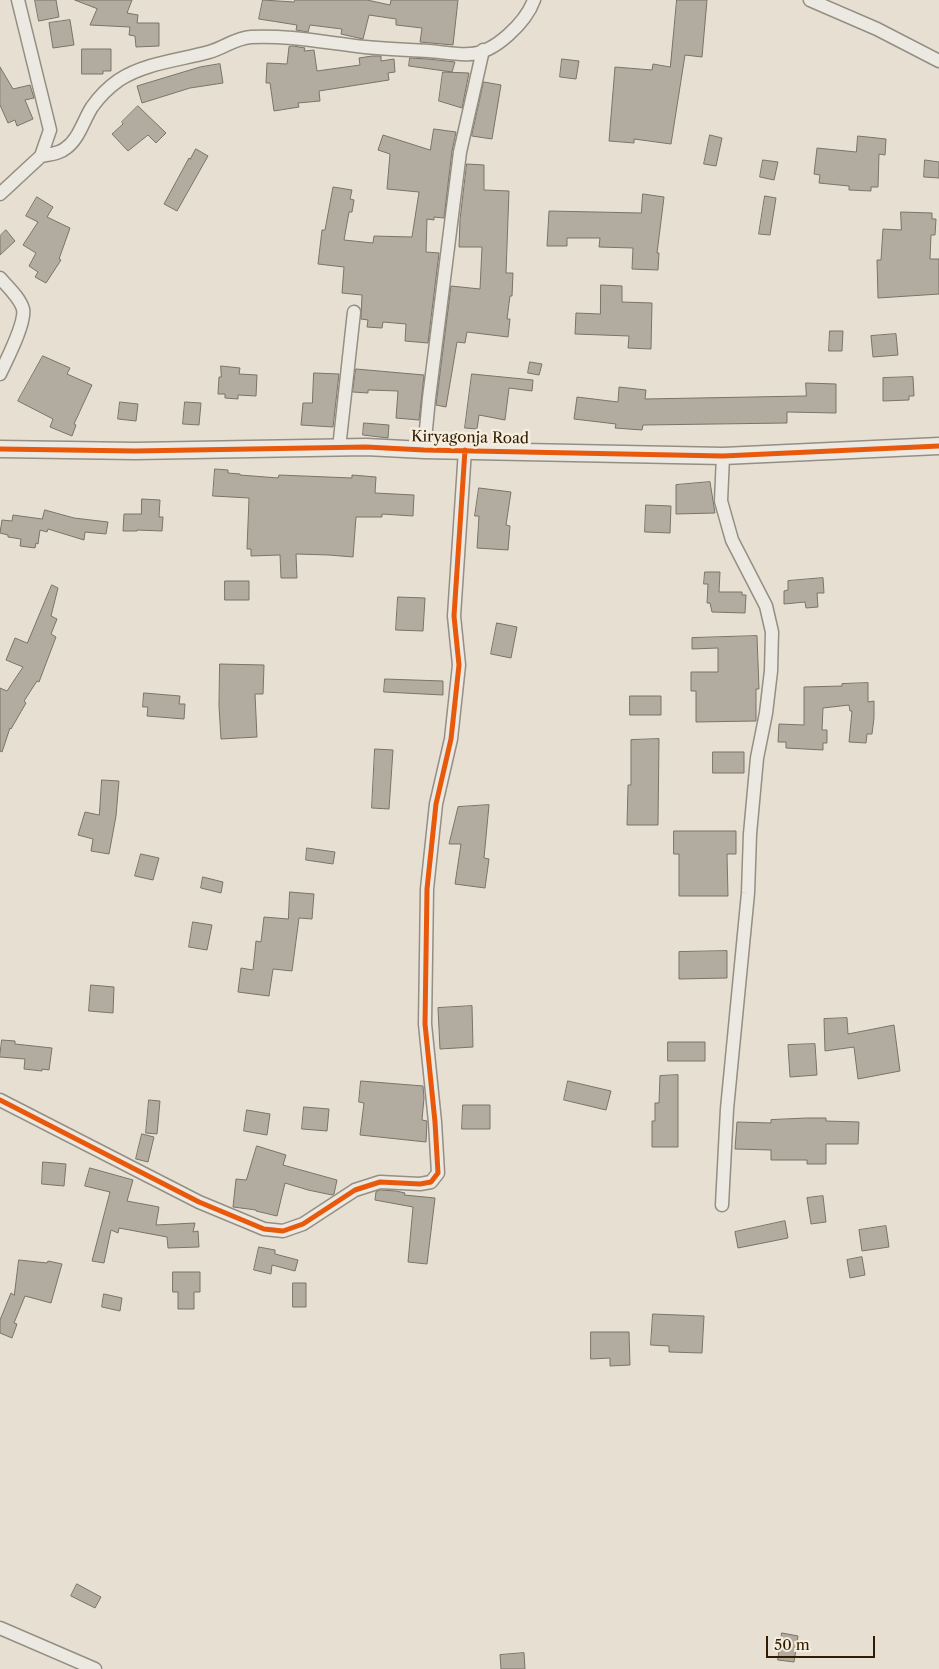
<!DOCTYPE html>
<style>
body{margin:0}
#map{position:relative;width:939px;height:1669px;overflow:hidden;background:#e7e0d2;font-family:"Libre Caslon Text",serif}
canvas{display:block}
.scale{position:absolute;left:766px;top:1636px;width:109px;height:22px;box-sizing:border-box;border:2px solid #311b01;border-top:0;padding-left:6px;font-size:15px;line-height:18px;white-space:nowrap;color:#311b01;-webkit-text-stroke:4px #f5eddd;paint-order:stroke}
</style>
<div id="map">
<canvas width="939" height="1669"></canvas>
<div class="scale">50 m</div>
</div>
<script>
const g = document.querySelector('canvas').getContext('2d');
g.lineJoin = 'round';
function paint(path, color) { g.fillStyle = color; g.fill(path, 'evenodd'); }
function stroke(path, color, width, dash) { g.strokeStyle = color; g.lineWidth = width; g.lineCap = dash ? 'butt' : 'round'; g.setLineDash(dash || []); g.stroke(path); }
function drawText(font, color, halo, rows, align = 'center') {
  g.font = font + ' "Libre Caslon Text",serif'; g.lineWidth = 5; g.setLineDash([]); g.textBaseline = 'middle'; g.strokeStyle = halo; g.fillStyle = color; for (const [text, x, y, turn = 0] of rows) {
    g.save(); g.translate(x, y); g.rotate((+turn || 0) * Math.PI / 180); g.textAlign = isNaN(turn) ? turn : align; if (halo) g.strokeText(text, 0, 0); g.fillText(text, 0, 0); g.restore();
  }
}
const building = new Path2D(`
 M35,0H56L59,17L39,21Z
 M75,0H132L127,13L138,15L137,23H159V46L136,47L135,36L129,35L130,27L90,25L97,9Z
 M263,0L294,2L295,0H367L390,5L391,0H458L453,45L420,42L422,28L396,25V19L369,15L363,39L341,34L342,29L310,25L308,32L296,30L297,25L259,19Z
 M677,0H707L702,57L685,55L671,144L634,139V143L609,141L615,67L652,70L653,64L670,67Z
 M70,20L74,45L53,48L49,23Z
 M293,46L305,48L304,51L314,50L317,71L360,65L359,58L372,56H381V61L394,59L395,72L388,73L389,80L319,91L320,101L298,103L299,107L274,111L270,83H266L267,63L287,64L289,47Z
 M82,49H111V71H103V74H82Z
 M410,58L428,59L455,62L452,72L409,66Z
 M562,59L579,61L576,79L560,77Z
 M220,64L223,83L190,88L142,103L137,86L200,67Z
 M0,67L13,89L30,85L34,98L25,100L33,119L17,126L15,120L8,123L0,105Z
 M443,72L469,73L462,108L439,101Z
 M484,82L501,85L492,139L472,136Z
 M138,106L166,133L156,143L148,135L128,151L112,134L123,124L122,122Z
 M434,129L456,132L452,151L444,218L434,217V220L427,219L426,252L439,253L428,343L405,341L406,324L383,322L382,328L367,327L368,320L361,319L362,295L342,293L344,267L318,264L322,230H325L333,187L352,190L350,199L354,200L352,212H349L344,240L373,243L374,236L412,237L419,192L387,189L390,154L378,150L383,135L430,150Z
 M710,135L722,138L716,166L704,164Z
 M858,136L886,139L885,155L879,154L878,187H871V191L849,190V186L819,183L820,175L814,174L817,148L856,152Z
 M196,149L208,156L177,211L164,204L189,158L190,159Z
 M763,160L778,162L774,180L760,177Z
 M925,160L939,162V178L924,177Z
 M467,164L484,165V190L509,191L506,273H513L512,296H510L507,319H510L508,337L467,332L465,343L457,342L446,407L436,405L451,286L480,289L482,247H459L460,220Z
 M643,194L664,197L657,253H659L658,270L632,269L633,248L599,247L600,238H567V246H547L549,211L641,213Z
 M765,196L776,198L770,235L759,234Z
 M37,197L53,207L47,217L70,228L59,259L61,260L46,283L35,277L38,272L29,266L36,253L23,245L38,222L26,216Z
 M901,212L932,213V219H936L935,235H931L930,259H939V294L878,298L877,260H881L883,229L901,230Z
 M6,230L15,241L0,255V236Z
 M601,285L622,286V302L652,303L651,349L628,348L629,336L575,334L576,313L600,314Z
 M830,331H843L842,351H829Z
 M896,334L898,355L873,357L871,336Z
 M43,356L70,368L67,374L92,385L74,424L76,425L72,436L50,427L53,419L18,401Z
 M530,362L542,364L539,375L528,373Z
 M221,366L240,368L239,374L257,375L256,396L238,395V399L225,398V394H218L219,377H221Z
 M356,369L424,375L419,420L396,418L398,391L368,390V393L353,392Z
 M314,373L339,374L333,427L301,425L303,403H312Z
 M472,374L533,380L532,391L509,388L505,420L479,415L477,429L465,428Z
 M913,377L914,396H909V400L883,401V378Z
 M806,383L836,384V413L787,412V423L643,425L642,430L615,428L616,424L574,419L577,397L618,402L619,387L646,390L645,399L806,396Z
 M120,402L138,404L136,421L118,419Z
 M185,402L201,403L199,425L183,424Z
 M364,423L389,425L388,438L363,435Z
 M215,469L228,470V473L240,474V475L278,478L279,475L352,478V475L376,477L375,493L414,495L413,516L382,514V517H356L353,557L329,555L296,554L297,578H281L280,555L251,556V549H247L249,498L213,496Z
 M710,482L715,513L676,514V485Z
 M479,488L511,492L506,525L510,526L508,550L477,548L479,516H475Z
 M142,499L160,500L159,517H163L162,531L137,530V531H123L124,514H141Z
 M646,505L671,506L670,533L645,532Z
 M45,510L74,518L108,522L106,534L85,532L84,540L48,529L47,532L40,530L38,544L36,543L35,548L20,546L21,539L8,537V535L0,533L2,520L12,521L13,515L42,519Z
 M705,572H720L719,592H742V595H746L745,613L712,612L710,603H707L708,584H704Z
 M823,578L824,593H817L818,607L806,608L805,602L784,604V591L788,590V581Z
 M225,581H249V600H225Z
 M52,585L58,588L51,616L57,619L51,634L56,637L39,682L37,681L24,701L26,703L11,729L10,728L2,752L0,751V688L7,691L23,667L6,660L15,638L27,643Z
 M398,597L425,598L423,631L396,630Z
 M497,623L517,627L511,658L491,654Z
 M757,636L759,689H756V721L696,722V691H691V672H718V648L692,649V638Z
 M220,664L264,665L263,694H255L257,737L221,739L219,706Z
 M385,679L443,681V695L384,692Z
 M868,683V702L874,701V718L872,734H867L866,743L849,742L852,711H850L849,705L823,708L822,730H827V743H823V750L786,748V742H778L779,724L804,725V687L842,686V684Z
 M144,693L180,696L179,704H185L184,719L147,716L148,707H143Z
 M630,696H661V715H630Z
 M659,739L658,825H627L628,785H631V740Z
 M375,749L393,750L389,809L372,808Z
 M713,752H744V773H713Z
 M102,780L119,781L116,816L109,854L91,851L93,839L78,835L85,812L99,815Z
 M489,805L484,858L489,859L485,888L455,884L461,844H449L458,807Z
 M674,831H736V854H727L728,896H679V854H674Z
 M307,848L335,852L333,864L306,860Z
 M141,854L159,858L153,880L135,876Z
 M203,877L223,882L221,893L201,888Z
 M290,892L314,894L312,919L299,918L292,971L273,969L269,996L238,992L241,968L253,970L256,941L261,942L264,917L288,919Z
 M193,922L212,925L207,950L189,947Z
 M727,951V978L679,979V952Z
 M91,985L114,987L113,1013L89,1011Z
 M472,1006L473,1047L440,1049L438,1008Z
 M847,1018L848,1034L894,1025L900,1071L858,1079L854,1047L825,1051L824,1019Z
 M2,1040L15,1041V1044L52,1048L49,1070L42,1069V1071L24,1069L25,1059L0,1057Z
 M668,1042H705V1061H668Z
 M815,1044L817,1075L790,1077L788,1045Z
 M678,1075V1147H652V1121H655V1103H659L660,1076Z
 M361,1081L423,1086L424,1098L422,1120L427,1121L426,1142L360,1135L364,1103L359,1102Z
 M568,1081L611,1091L606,1110L564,1100Z
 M149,1100L160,1101L157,1134L146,1133Z
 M463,1105H490V1129H462Z
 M304,1107L329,1109L327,1131L302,1129Z
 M247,1110L270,1114L267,1135L244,1131Z
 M807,1118H826V1121L859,1122L858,1144H826V1164H807V1160H771V1150L735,1149L737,1122L771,1123V1120Z
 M142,1134L154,1137L148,1162L136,1159Z
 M257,1146L286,1155L283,1165L337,1180L334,1194L332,1195L308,1190L285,1183L277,1216L256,1211V1210L233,1207L236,1179L246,1180Z
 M43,1162L66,1164L64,1186L42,1184Z
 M90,1168L133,1180L127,1201L159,1207L156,1225L195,1223L193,1232L198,1231L199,1247L168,1248L167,1237L119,1228L118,1233L111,1230L104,1263L92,1261L110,1192L85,1186Z
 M381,1190L396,1191L405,1193L404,1195L435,1198L427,1264L408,1262L413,1207L375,1200L376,1192Z
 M823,1196L826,1222L811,1224L807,1198Z
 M785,1221L788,1238L738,1248L735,1232Z
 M886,1226L889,1247L862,1251L859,1230Z
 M259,1247L275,1250V1254L298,1260L295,1271L272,1265L271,1274L254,1270Z
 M862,1257L865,1275L850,1278L847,1260Z
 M19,1260L47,1263L48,1261L62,1264L51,1303L25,1296L14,1323L17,1324L12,1338L0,1333V1320L11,1293L14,1295Z
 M173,1272H200V1292H194V1309H178V1292H173Z
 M293,1283H306V1307H293Z
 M104,1294L122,1298L120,1311L102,1307Z
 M653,1314L704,1316L702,1353L669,1352V1346L651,1345Z
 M591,1332H629L630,1365L610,1366V1358L591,1359Z
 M77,1584L101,1597L95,1608L71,1596Z
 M782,1633L798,1636L794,1662L778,1660Z
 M524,1653L525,1669H501L500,1655Z`);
paint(building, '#b2aca0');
stroke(building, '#7a7368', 1);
const minor = new Path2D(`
 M810,0L877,29L939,61
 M41,156C50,154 59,154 66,148C79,139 84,119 92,107C99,97 109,87 119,80C145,63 180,60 209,52C224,48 235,38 251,37C290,35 327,43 365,47C386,49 407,50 429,51C442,52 457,55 470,54C495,53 526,22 534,0
 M0,194L41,156L50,130L18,0
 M0,278C7,286 20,298 23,309C26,323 6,361 0,374
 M339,448L354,312
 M424,450L429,398L460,152L483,50
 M0,1100L199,1202L264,1229L283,1231L303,1224L355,1190L380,1182L420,1184L431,1182L438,1173L435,1122L425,1024L427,889L436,804L451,739L459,665L454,616L465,450
 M722,1205L727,1109L748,893L750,834L757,758L766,713L771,671L772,632L766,606L732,540L721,501L723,456
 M0,1628L95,1669`);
const tertiary = new Path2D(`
 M0,449L135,451L366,447L424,450L723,456L939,446`);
stroke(minor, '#948e83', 15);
stroke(tertiary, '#948e83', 19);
stroke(minor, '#ece8e2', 12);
stroke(tertiary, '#ece8e2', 16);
stroke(new Path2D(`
 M0,449L135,451L366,447L424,450L723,456L939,446
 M0,1100L199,1202L264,1229L283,1231L303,1224L355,1190L380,1182L420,1184L431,1182L438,1173L435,1122L425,1024L427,889L436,804L451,739L459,665L454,616L465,450`), '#e8590c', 5);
drawText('15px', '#311b01', '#f5eddd', [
 ["Kiryagonja Road",470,438,1]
]);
</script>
